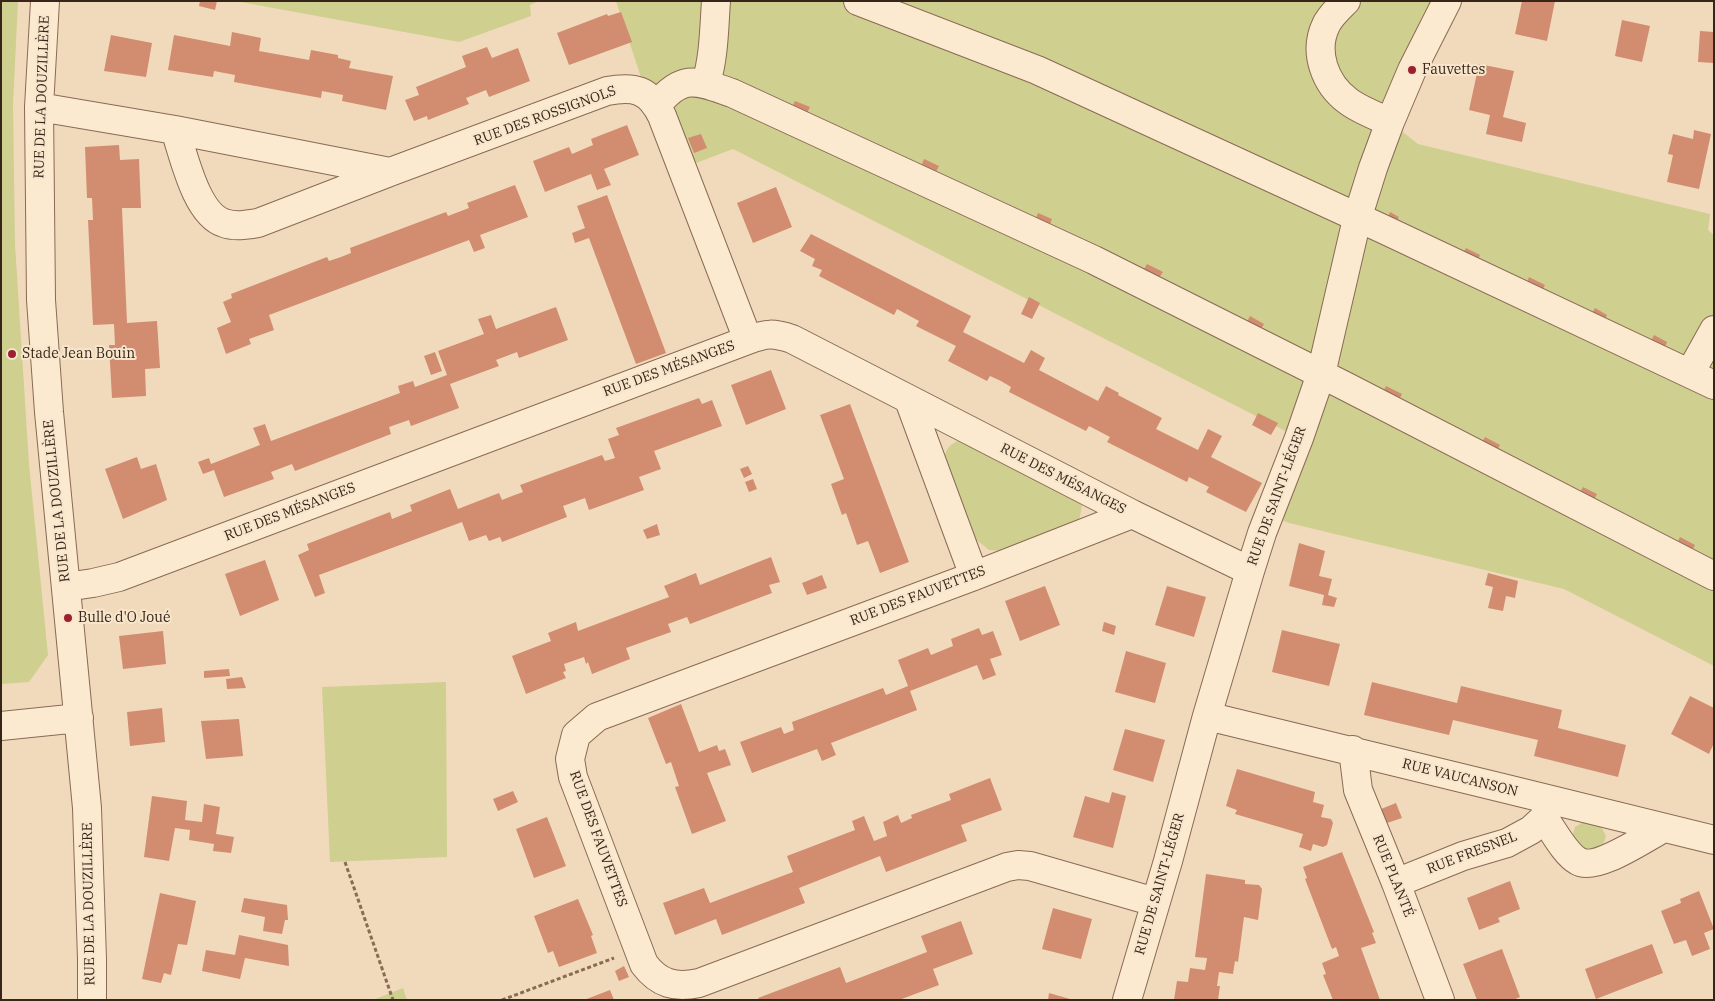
<!DOCTYPE html>
<meta charset="utf-8">
<style>
body{margin:0}
#map{position:relative;width:1715px;height:1001px;overflow:hidden;background:#f1dabc;font-family:"IBM Plex Serif",serif}
canvas{display:block}
.frame{position:absolute;inset:0;border:2px solid #38251a;pointer-events:none}
</style>
<div id="map">
<canvas width="1715" height="1001"></canvas>
<div class="frame"></div>
</div>
<script>
const g = document.querySelector('canvas').getContext('2d');
g.lineJoin = 'round';
function paint(path, color) { g.fillStyle = color; g.fill(path, 'evenodd'); }
function stroke(path, color, width, dash) { g.strokeStyle = color; g.lineWidth = width; g.lineCap = dash ? 'butt' : 'round'; g.setLineDash(dash || []); g.stroke(path); }
function drawText(font, color, halo, rows, align = 'center') {
  g.font = font + ' "IBM Plex Serif",serif'; g.lineWidth = 4; g.setLineDash([]); g.textBaseline = 'middle'; g.strokeStyle = halo; g.fillStyle = color; for (const [text, x, y, turn = 0] of rows) {
    g.save(); g.translate(x, y); g.rotate((+turn || 0) * Math.PI / 180); g.textAlign = isNaN(turn) ? turn : align; if (halo) g.strokeText(text, 0, 0); g.fillText(text, 0, 0); g.restore();
  }
}
paint(new Path2D(`
 M1,1H18L13,105L15,244L29,464L48,655L29,682L1,684Z
 M235,1H539L530,5L531,16L459,42Z
 M616,1H1447L1390,122L1418,144L1710,214L1708,230L1714,235V666L1564,589L1289,523L1269,516L1299,438L733,149L683,168L647,96Z
 M960,440L1078,498L1082,506L1079,521L1004,551L989,550L970,535L944,461C945,450 949,444 960,440Z
 M446,682L447,857L330,862L322,687Z
 M1585,821L1601,826L1606,836L1602,848L1588,855L1572,837L1575,827Z
 M403,988L407,1000H373Z`), '#cfcf90');
paint(new Path2D(`
 M200,1H217L215,10L199,6Z
 M1522,1H1555L1547,41L1515,34Z
 M621,12L632,42L569,65L557,33L607,14L608,16Z
 M1622,20L1650,26L1642,62L1615,56Z
 M1700,31L1714,32V63L1698,62Z
 M232,32L261,38L259,51L309,60L311,50L338,55V58L351,61L349,68L393,76L386,110L342,101L343,95L322,91L321,98L234,82L235,75L214,71L213,77L168,70L174,35L230,46Z
 M111,35L152,43L146,77L104,71Z
 M487,47L492,58L518,48L530,81L489,97L486,90L466,98L469,104L428,120L427,116L414,121L405,100L419,95L416,87L466,67L462,56Z
 M1479,64L1514,71L1503,117L1526,123L1522,142L1486,134L1490,115L1469,110Z
 M795,101L810,107L806,115L791,109Z
 M627,125L639,155L604,169L611,185L597,190L591,174L545,192L533,161L569,147L572,154L593,145L591,139Z
 M1694,130L1711,134L1699,189L1667,182L1673,155L1668,154L1673,134L1693,139Z
 M701,134L707,148L694,153L688,138Z
 M119,145L120,160L139,159L141,208H122L127,323L157,321L160,368L145,369L146,396L112,398L109,345H115L114,324L93,325L88,220H93L92,198H87L85,147Z
 M924,159L939,166L935,174L921,167Z
 M515,185L528,217L480,235L485,248L474,252L469,240L269,315L274,330L249,339L251,344L226,354L217,328L231,322L223,302L232,298L231,294L327,257L329,261L341,257L351,253L350,248L446,212L448,216L469,208L467,203Z
 M776,187L792,227L753,243L737,203Z
 M607,195L666,353L636,364L589,238L575,243L572,233L585,228L577,206Z
 M1390,212L1399,217L1395,224L1387,220Z
 M1038,213L1052,219L1049,227L1035,220Z
 M811,234L971,316L963,332L1024,363L1031,350L1045,358L1039,370L1098,401L1106,386L1119,393L1118,395L1162,418L1156,429L1198,450L1208,429L1222,436L1211,457L1262,483L1246,512L1206,492L1209,487L1189,477L1187,482L1107,442L1110,437L1089,426L1086,431L1009,392L1011,387L1001,381L990,376L987,381L948,361L956,346L916,326L919,321L897,309L894,315L819,276L822,270L812,266L815,259L800,251Z
 M1466,248L1480,255L1477,262L1462,255Z
 M1147,264L1163,272L1158,279L1143,271Z
 M1529,277L1545,285L1541,293L1526,285Z
 M1029,297L1040,303L1032,319L1021,314Z
 M556,307L568,340L519,358L517,352L496,360L499,366L450,384L459,408L411,426L409,420L389,427L391,434L295,471L292,464L271,472L274,479L224,497L214,470L203,474L198,462L209,458L211,464L260,445L253,428L265,424L271,441L400,393L398,386L413,381L415,387L447,375L438,351L484,334L478,319L491,315L496,329Z
 M1595,308L1607,315L1604,322L1591,315Z
 M1250,316L1264,324L1260,331L1246,324Z
 M1654,335L1667,342L1664,350L1650,343Z
 M435,352L442,371L431,375L424,356Z
 M771,370L786,409L746,425L731,385Z
 M1386,386L1402,394L1398,402L1382,394Z
 M699,398L702,404L712,400L722,426L654,451L661,469L639,477L644,490L589,510L585,498L563,506L567,517L502,542L500,537L489,541L486,535L469,541L462,522L319,575L325,593L315,597L298,555L309,550L307,544L390,512L392,519L412,511L410,505L450,489L458,509L499,493L502,500L512,496L523,492L520,485L602,455L605,461L615,458L608,439L619,435L616,428Z
 M850,404L909,562L880,573L868,541L857,545L846,513L842,515L831,484L844,479L820,415Z
 M1258,413L1278,423L1271,435L1252,425Z
 M1485,437L1500,445L1496,452L1481,444Z
 M137,457L141,469L156,464L167,500L123,519L105,469Z
 M748,466L752,474L744,478L740,469Z
 M753,479L757,489L749,492L745,482Z
 M1583,487L1597,494L1593,502L1579,494Z
 M657,524L660,535L647,539L643,530Z
 M1680,537L1695,545L1691,553L1676,545Z
 M1299,543L1325,551L1319,576L1332,579L1328,595L1337,598L1334,607L1322,605L1324,595L1289,586Z
 M771,557L780,582L769,585L772,593L690,624L687,617L668,624L671,632L626,648L630,659L592,674L588,662L586,664L584,657L564,664L566,671L563,672L566,678L526,694L512,656L551,641L548,633L576,622L578,631L669,597L664,586L696,573L700,585Z
 M265,560L279,600L240,616L225,574Z
 M1488,573L1518,581L1515,598L1506,596L1503,611L1488,608L1493,587L1485,585Z
 M822,575L827,588L807,595L802,583Z
 M1045,586L1060,625L1020,641L1005,601Z
 M1167,586L1206,597L1194,637L1155,625Z
 M1104,622L1116,626L1114,635L1102,631Z
 M979,628L982,635L993,631L1002,655L990,659L996,675L983,680L977,665L910,691L917,710L831,743L836,755L822,761L817,749L752,773L740,742L781,727L784,734L794,730L792,722L883,688L886,695L908,686L898,660L928,648L931,655L953,646L951,639Z
 M1282,630L1340,644L1329,686L1272,672Z
 M163,631L166,664L123,669L119,636Z
 M1126,651L1166,663L1155,703L1115,692Z
 M229,669L230,676L204,678V671Z
 M242,677L246,688L227,689L226,679Z
 M1372,682L1457,703L1461,686L1562,710L1558,728L1626,745L1618,777L1534,756L1538,740L1453,720L1449,735L1364,715Z
 M1690,696L1714,708V743L1709,754L1671,734Z
 M681,704L699,752L717,745L719,751L725,749L731,765L707,773L726,821L692,834L675,787L679,786L671,762L666,764L648,718Z
 M162,708L165,742L130,746L127,712Z
 M239,719L243,756L206,759L201,721Z
 M1125,729L1165,740L1153,782L1113,770Z
 M1237,769L1315,792L1313,802L1324,805L1321,817L1331,819L1333,823L1327,845L1323,847L1313,844L1311,851L1299,847L1303,834L1235,814L1237,810L1226,806Z
 M990,778L1002,810L961,825L967,841L886,872L880,856L799,888L805,903L722,935L716,919L675,935L663,903L704,888L710,903L793,872L787,856L855,830L852,821L864,816L874,841L887,836L883,822L898,815L901,823L912,818L911,815L951,800L949,794Z
 M513,791L518,802L498,811L493,799Z
 M1112,792L1126,796L1113,848L1073,837L1085,796L1109,803Z
 M152,796L187,801L185,820L202,822L204,804L220,807L216,834L234,837L231,853L213,851L214,844L189,840L190,830L175,828L169,861L144,857Z
 M1396,803L1402,818L1387,823L1381,809Z
 M547,817L566,866L534,878L516,829Z
 M1342,852L1374,932L1372,933L1376,943L1361,948L1380,1000H1333L1323,975L1326,974L1322,963L1339,956L1336,947L1332,949L1305,879L1307,878L1303,867Z
 M1206,874L1245,880V884L1259,885L1262,889L1258,920L1244,917L1238,962L1235,961L1233,974L1219,972L1217,986H1220L1218,1000H1174L1177,981L1188,982L1190,968L1205,970L1207,958L1195,957Z
 M1510,881L1520,909L1498,918L1500,922L1479,930L1467,898Z
 M1699,891L1714,929L1704,933L1710,949L1692,956L1686,940L1674,944L1661,911L1681,903L1680,899Z
 M160,893L196,901L187,945L178,944L171,975L164,973L161,983L142,979Z
 M244,898L287,905L288,920H285L282,934L263,931L265,917L241,912Z
 M578,899L593,935L591,936L597,953L559,967L553,951L548,953L534,916Z
 M1053,908L1092,919L1081,959L1042,949Z
 M961,921L973,954L933,969L939,985L899,1000H759L758,998L840,967L846,983L888,967L927,952L921,936Z
 M239,935L288,945L289,966L245,958L240,979L202,971L206,950L235,955Z
 M1652,944L1663,973L1596,999L1585,969Z
 M1502,949L1520,997L1513,1000H1477L1463,964Z
 M624,966L629,977L619,981L615,971Z
 M610,990L614,1000H584Z
 M1049,993L1070,999V1000H1048Z`), '#d28c6f');
const minor = new Path2D(`
 M45,1L39,107L41,300L49,412L87,808L92,959V1000
 M858,1L1037,70L1383,229L1714,385
 M1346,1C1339,8 1330,16 1326,25C1313,52 1325,84 1348,101C1360,110 1376,116 1390,122
 M706,83C714,57 714,29 716,1
 M657,105C683,73 697,81 732,93L1094,260L1345,386L1714,576
 M39,107L175,130L390,172L607,91C634,86 649,89 662,116L748,340
 M175,130C184,156 196,214 224,223C235,227 246,225 258,223L390,172
 M1690,373L1714,330
 M909,400L974,576
 M1132,514L974,576L597,717L576,735L570,759L573,777L644,964C659,984 675,988 699,983L1007,867L1018,865L1030,866L1155,902
 M66,587L93,583L119,577L748,340C767,333 773,333 792,339L1132,514L1250,571
 M1207,716C1376,756 1545,799 1714,840
 M1,726L79,718
 M1353,750L1358,790L1396,883L1440,1000
 M1544,818C1553,830 1565,854 1578,861C1596,872 1646,837 1664,828
 M1396,883L1463,856L1507,843L1531,830L1544,818L1550,801
 M1127,1000L1168,861L1207,716L1250,571L1262,533L1299,438L1321,374L1357,219L1373,168L1390,122L1412,70L1447,1`);
stroke(minor, '#896a55', 30);
stroke(new Path2D(`
 M345,862L393,1000
 M502,1000L614,958`), '#896a55', 3, [4, 2.5]);
stroke(minor, '#fbe9d0', 28);
for (const [x, y, r, color] of [
 [1412,70,5,"#9d2031"],
 [12,354,5,"#9d2031"],
 [68,618,5,"#9d2031"]
]) { const dot = new Path2D(); dot.arc(x, y, r, 0, 2 * Math.PI); g.fillStyle = color; g.fill(dot); stroke(dot, '#f8e6cc', 2); }
drawText('14px', '#38251a', '#f8e6cc', [
 ["Fauvettes",1422,70],
 ["Stade Jean Bouin",22,354],
 ["Bulle d'O Joué",78,618]
], 'left');
drawText('14px', '#38251a', '#f8e6cc', [
 ["RUE DE LA DOUZILLÈRE",42,97,-88],
 ["RUE DES ROSSIGNOLS",545,116,-20],
 ["RUE DES MÉSANGES",669,369,-20],
 ["RUE DES MÉSANGES",1063,479,27],
 ["RUE DE SAINT-LÉGER",1277,496,-70],
 ["RUE DE LA DOUZILLÈRE",57,501,-96],
 ["RUE DES MÉSANGES",290,512,-21],
 ["RUE DES FAUVETTES",918,596,-21],
 ["RUE VAUCANSON",1460,778,14],
 ["RUE DES FAUVETTES",598,839,70],
 ["RUE FRESNEL",1472,853,-21],
 ["RUE PLANTÉ",1393,876,68],
 ["RUE DE SAINT-LÉGER",1160,884,-74],
 ["RUE DE LA DOUZILLÈRE",89,904,-91]
]);
</script>
